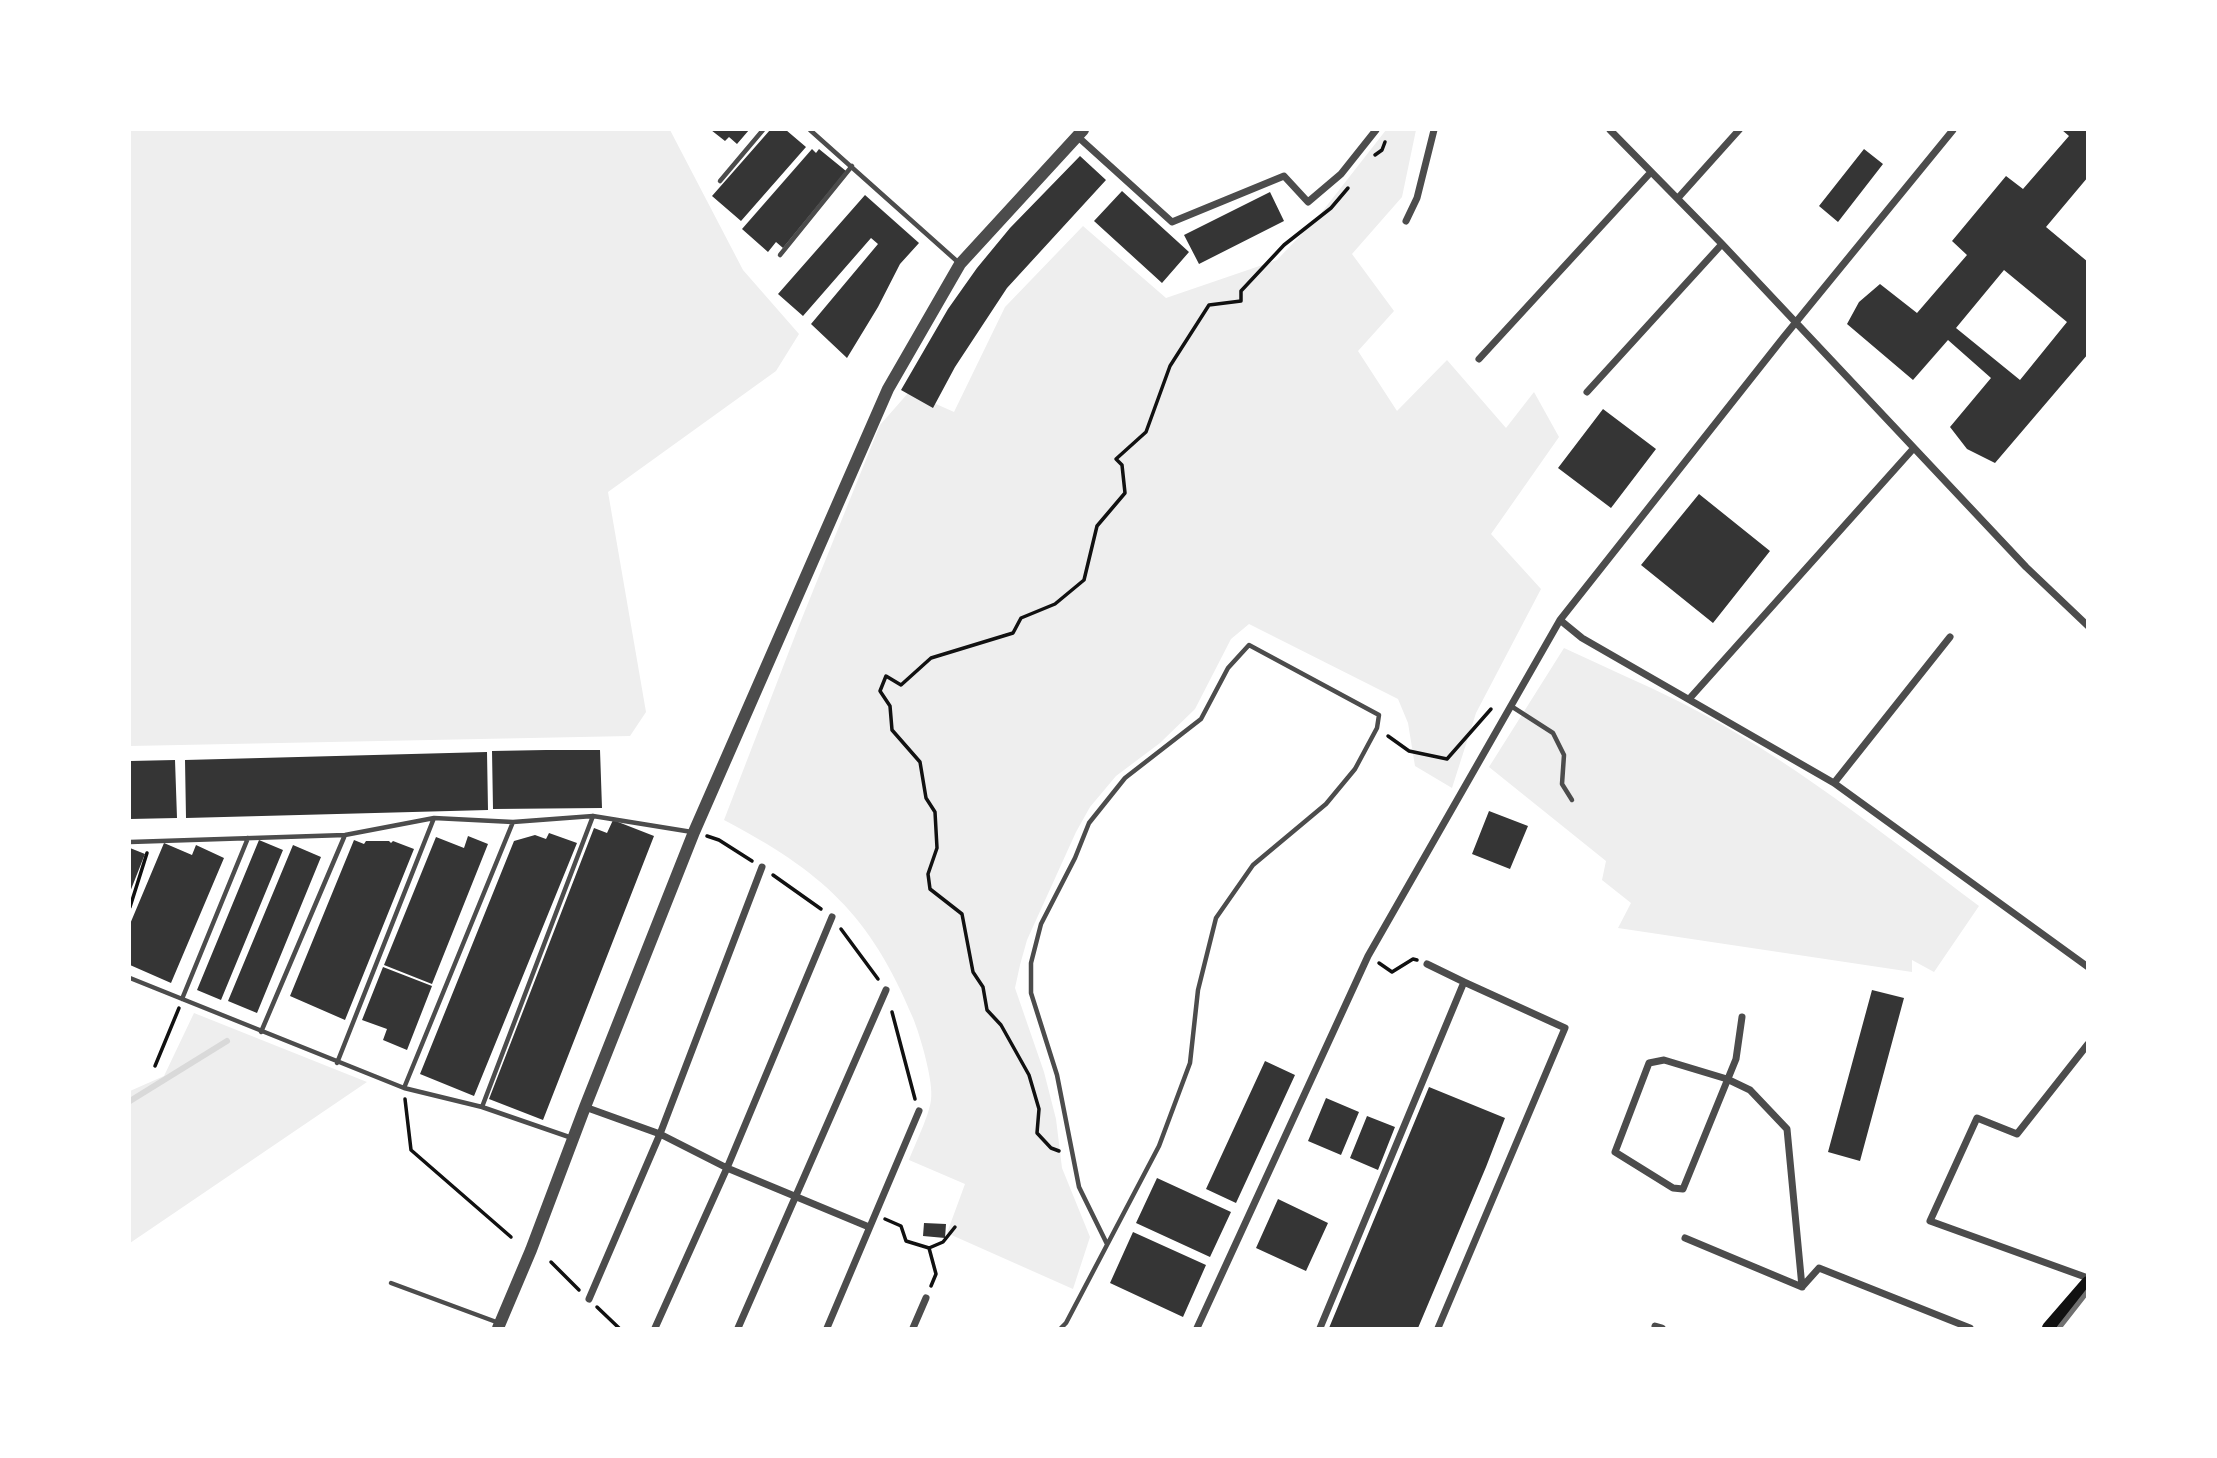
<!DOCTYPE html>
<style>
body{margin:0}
#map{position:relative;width:2217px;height:1458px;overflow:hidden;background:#fff;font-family:Lato,sans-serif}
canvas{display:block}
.frame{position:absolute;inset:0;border:131px solid #fff;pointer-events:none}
</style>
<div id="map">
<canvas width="2217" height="1458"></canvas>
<div class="frame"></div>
</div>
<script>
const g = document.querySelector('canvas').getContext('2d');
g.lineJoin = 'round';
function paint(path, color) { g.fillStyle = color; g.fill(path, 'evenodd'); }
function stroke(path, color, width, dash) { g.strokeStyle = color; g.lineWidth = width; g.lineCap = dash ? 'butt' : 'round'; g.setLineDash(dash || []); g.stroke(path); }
paint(new Path2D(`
 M130,130H670L743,270L799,334L776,371L608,492L646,712L630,736L130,746Z
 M1386,130H1416L1402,197L1352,254L1394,311L1358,351L1397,411L1447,360L1506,428L1534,392L1559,437L1491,534L1541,589L1476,713L1452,788L1415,766L1408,723L1398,699L1249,624L1231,639L1195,709L1160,743L1116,776L1090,807L1076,832L1027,940L1020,965L1015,988L1044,1072L1056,1119L1062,1168L1090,1237L1073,1289L947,1233L965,1184L909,1160C915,1144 929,1116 931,1100C934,1082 920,1035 913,1018C870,914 821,871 724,820L798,628L880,425L909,392L954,412L1005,307L1083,226L1166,298L1277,260L1318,217Z
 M1564,648C1602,666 1642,683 1680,702C1787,756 1883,834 1979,906L1934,972L1912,960V972L1618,928L1631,903L1602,880L1606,861L1489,767Z
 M194,1013L367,1082L130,1243V1091L164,1076Z`), '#eee');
stroke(new Path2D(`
 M130,1101L227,1041`), '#d9d9d9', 6);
paint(new Path2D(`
 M711,130H749L737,144L729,137L725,141Z
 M770,130H786L806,147L741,221L712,196Z
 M2062,130H2088V177L2046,227L2088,262V354L1995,463L1967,449L1950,427L1991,378L1948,340L1913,380L1847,324L1859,302L1880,284L1917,313L1967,255L1952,241L2006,176L2023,189L2069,136ZM2004,270L2067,322L2020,380L1956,328Z
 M812,149L816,153L819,149L846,171L783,248L776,242L768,252L742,229Z
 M1864,149L1883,164L1838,222L1819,206Z
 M1080,156L1106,180L1007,288L955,367L933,408L901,390L948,309L977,268L1010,228Z
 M1122,191L1189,252L1162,283L1094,221Z
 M1270,192L1284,221L1199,264L1184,235Z
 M865,195L919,243L900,264L878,307L847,358L811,324L878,244L871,238L803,316L778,294Z
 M1603,409L1656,449L1611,508L1558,468Z
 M1699,494L1770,551L1713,623L1641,565Z
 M546,750H600L602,808L493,809L492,751Z
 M487,752L488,810L186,818L185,760Z
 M175,760L177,818L130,819V761Z
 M1489,811L1528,826L1510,869L1472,854Z
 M613,820L654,836L543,1120L489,1099L594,828L607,833Z
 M549,833L577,843L474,1096L420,1074L514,841L535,835L546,839Z
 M468,836L488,844L432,984L384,965L436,837L464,848Z
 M259,840L283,850L221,1000L197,990Z
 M354,840L364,844L366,841H389L391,843L393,841L414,849L345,1020L290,996Z
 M164,843L192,855L196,845L224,858L171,983L130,965V924Z
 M293,845L321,857L257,1013L228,1001Z
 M130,848L145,854L130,892Z
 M383,967L432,986L407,1050L383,1040L387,1029L362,1020Z
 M1872,990L1904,998L1860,1161L1828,1152Z
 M1265,1061L1295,1075L1236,1203L1206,1189Z
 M1429,1087L1505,1118L1486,1167L1418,1328H1329Z
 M1326,1098L1359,1112L1341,1155L1308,1141Z
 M1367,1116L1395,1127L1378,1170L1350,1158Z
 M1157,1178L1231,1212L1210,1257L1136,1223Z
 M1278,1199L1328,1223L1306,1271L1256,1248Z
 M924,1223L946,1224L945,1238L923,1236Z
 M1133,1232L1206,1265L1183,1317L1110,1283Z`), '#353535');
stroke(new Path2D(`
 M1375,155L1382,150L1385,142
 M1388,736L1409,751L1447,759L1491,709
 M707,836L719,840L752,861
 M773,875L821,909
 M130,907L147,853
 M841,929L878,979
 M1379,963L1392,972L1413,959L1417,960
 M892,1012L915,1099
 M155,1066L179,1008
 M405,1099L411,1150L511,1237
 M1059,1151L1051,1148L1037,1133L1039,1109L1029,1075L1001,1025L987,1010L983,987L973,972L962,914L930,889L928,874L937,848L935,812L926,798L920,762L892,730L890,706L880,691L886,676L901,685L931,658L1013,633L1021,618L1055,604L1084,580L1097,526L1125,493L1122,465L1116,459L1146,432L1170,366L1209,305L1241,301V291L1284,245L1331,208L1348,188
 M885,1219L901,1226L906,1241L929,1248L936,1274L931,1286
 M929,1248L943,1242L955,1227
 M551,1262L579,1290
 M597,1307L619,1328`), '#111', 3.5);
stroke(new Path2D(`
 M810,130L959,263
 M720,181L763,130
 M780,255L852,166
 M1511,706L1553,733L1564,755L1562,784L1572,800
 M130,842L345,835L434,818L513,822L593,816L692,832
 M130,978L404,1088L482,1107L572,1138
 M182,999L248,838
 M261,1032L345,835
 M337,1063L434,818
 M404,1088L513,822
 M482,1107L593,816
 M391,1283L499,1323
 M1061,1328L1066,1323L1159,1146L1190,1063L1198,990L1216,918L1253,865L1326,804L1355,769L1377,728L1379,715L1249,645L1228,668L1201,719L1125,778L1089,823L1075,858L1041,924L1031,963V993L1057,1075L1079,1187L1107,1244`), '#4c4c4c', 4.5);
stroke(new Path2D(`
 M1610,130L1722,244L2026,567L2088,626
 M1077,136L1172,222L1284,176L1308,202L1341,174L1376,130
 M1678,198L1739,130
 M1406,221L1417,198L1434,130
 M1479,359L1651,172
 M1587,392L1722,244
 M1560,620L1582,638L1834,783L2088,967
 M1690,698L1913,449
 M1834,783L1950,637
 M1742,1017L1736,1059L1683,1189L1673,1188L1615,1152L1649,1063L1664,1060L1727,1079L1750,1090L1787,1129L1802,1287
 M2088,1044L2017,1134L1977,1118L1930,1221L2088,1278
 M585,1107L660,1134L727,1168L869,1227
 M1685,1238L1802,1287L1819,1268L1970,1328
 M589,1299L660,1134L762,867
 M1655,1326L1662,1328
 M655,1328L727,1168L832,917
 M738,1328L886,990
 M827,1328L919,1111
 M913,1328L926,1298
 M1197,1328L1368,956L1560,620L1783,338L1953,130
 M1320,1328L1464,982L1427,964
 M1438,1328L1565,1028L1464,982`), '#4c4c4c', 7);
stroke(new Path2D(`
 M498,1328L531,1250L585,1107L694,832L888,389L960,264L1083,130`), '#4c4c4c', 12);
stroke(new Path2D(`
 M2049,1328L2088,1283`), '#111', 14);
stroke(new Path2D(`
 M2059,1328L2088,1291`), '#707070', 5);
</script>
